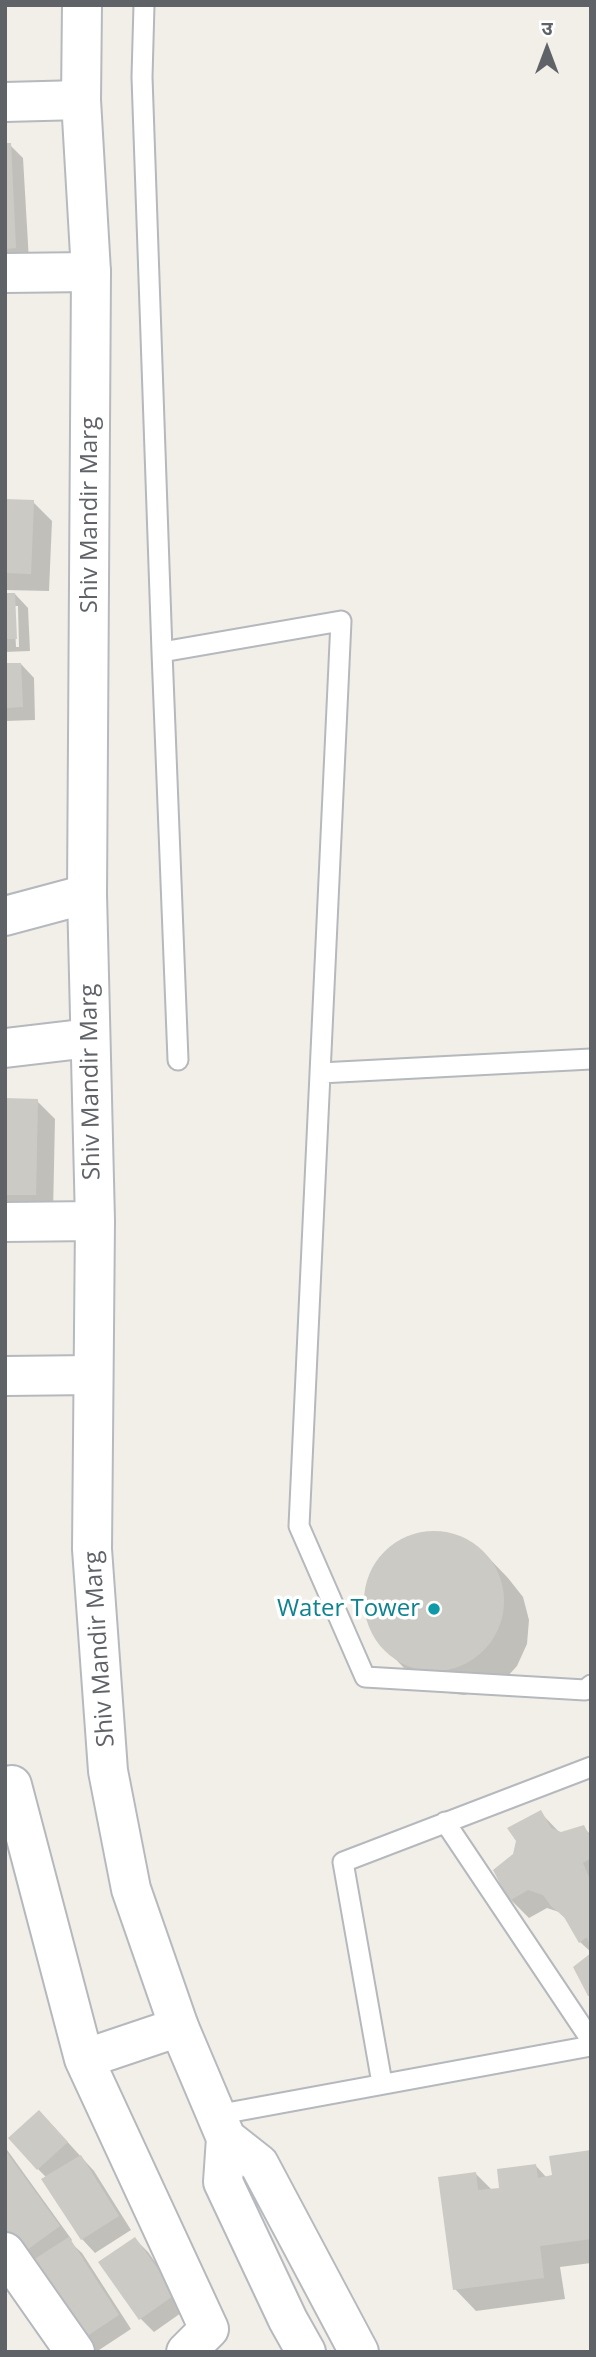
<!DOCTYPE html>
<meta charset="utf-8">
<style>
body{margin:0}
#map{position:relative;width:596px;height:2357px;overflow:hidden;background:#f1efe8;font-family:"Open Sans","Noto Sans Devanagari",sans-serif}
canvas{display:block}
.frame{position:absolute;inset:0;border:7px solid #5f6368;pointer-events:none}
.north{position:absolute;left:512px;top:14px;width:70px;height:70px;-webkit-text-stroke:5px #fff;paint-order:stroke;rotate:0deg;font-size:19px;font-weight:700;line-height:28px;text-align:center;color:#5f6368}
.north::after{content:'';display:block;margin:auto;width:24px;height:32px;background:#5f6368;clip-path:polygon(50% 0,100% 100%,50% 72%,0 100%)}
</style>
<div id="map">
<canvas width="596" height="2357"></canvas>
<div class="frame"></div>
<div class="north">उ</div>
</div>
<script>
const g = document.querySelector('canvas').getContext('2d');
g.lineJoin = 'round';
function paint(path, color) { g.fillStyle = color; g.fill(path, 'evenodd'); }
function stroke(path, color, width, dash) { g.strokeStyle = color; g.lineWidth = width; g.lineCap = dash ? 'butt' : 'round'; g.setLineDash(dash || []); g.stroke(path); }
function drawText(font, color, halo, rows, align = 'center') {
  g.font = font + ' "Open Sans",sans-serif'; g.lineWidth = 7; g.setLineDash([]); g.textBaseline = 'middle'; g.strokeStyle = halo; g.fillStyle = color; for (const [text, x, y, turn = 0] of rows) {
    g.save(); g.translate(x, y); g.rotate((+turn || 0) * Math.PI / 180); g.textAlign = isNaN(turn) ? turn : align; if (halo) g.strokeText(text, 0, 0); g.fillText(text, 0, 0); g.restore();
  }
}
paint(new Path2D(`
 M5,145H10L23,158L29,261L5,262Z
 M5,501L33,502L52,521L49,591L5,590Z
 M15,594L28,608L30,651L5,652V595ZM14,606H18L19,647H16Z
 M21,664L34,678L35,720L5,721V665Z
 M5,1100L37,1101L55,1119L53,1213L5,1212Z
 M440,1532L463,1538L483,1552L508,1578L523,1597L529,1620L527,1644L517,1666L507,1677L487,1690L464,1695L440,1692L419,1682L406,1670L381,1644L369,1623L365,1600L369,1577L382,1556L401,1541L423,1533Z
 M540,1812L561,1834L583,1827L591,1835V1952L580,1942L570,1923L559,1912L547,1908L529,1918L511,1900L515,1855Z
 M53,2126L94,2171L131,2230L95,2253L82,2239L47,2178L38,2169Z
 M5,2147L72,2240L70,2242L82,2253L131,2329L96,2352L82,2339L5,2231Z
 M591,2152V2263L560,2267L565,2299L476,2311L455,2289L476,2174L492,2190L501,2189L536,2166L547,2178Z
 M135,2239L148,2252L188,2308L154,2332L140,2318Z`), '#0003');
paint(new Path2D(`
 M5,143H11L16,248L5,249Z
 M5,499L34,500L31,574L5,573Z
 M5,593H15L17,639H5Z
 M5,663H21L23,707L5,708Z
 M5,1098L38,1099L36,1195H5Z
 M364 1601a70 70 0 1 1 140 0a70 70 0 1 1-140 0Z
 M541,1810L551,1828L561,1832L584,1825L591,1839V1858L583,1863L591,1882V1948L587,1937L579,1943L564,1917L551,1906L543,1895L528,1890L509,1901L493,1870L513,1854L516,1841L507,1828Z
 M591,1953V1996H588L573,1967Z
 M39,2110L68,2142L37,2170L8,2138Z
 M5,2150L60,2226L20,2255L5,2234Z
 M591,2150V2239L540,2246L544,2278L453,2290L438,2177L476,2172L478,2190L499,2188L497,2169L536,2164L538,2178L552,2175L549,2156Z
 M81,2155L119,2216L81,2240L41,2179Z
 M69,2237L119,2315L81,2340L30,2262Z
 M135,2237L176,2294L139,2320L98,2262Z`), '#cccac5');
const lane = new Path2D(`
 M144,5L142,77L162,652L341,621L299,1526L365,1677L585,1690L591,1685
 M162,652L178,1060
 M320,1073L591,1059
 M445,1822L591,2040
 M382,2083L343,1862L591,1767
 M216,2115L591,2046`);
const street = new Path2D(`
 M5,102L81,100
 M5,273L91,272
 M5,916L87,894
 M5,1048L90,1038
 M5,1376L93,1375
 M5,1786L12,1785L84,2059L209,2329L186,2352
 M84,2059L179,2027
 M5,2252L75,2352`);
const secondary = new Path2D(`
 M82,5L81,100L91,272L87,894L95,1221L92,1549L108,1771L131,1889L179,2027L226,2138L223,2182L288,2320L306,2352
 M5,1222L95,1221
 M226,2138L259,2164L359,2352`);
stroke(lane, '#b5b8bc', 23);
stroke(street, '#b5b8bc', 42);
stroke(secondary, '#b6babf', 42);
stroke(lane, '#fff', 19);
stroke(street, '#fff', 38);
stroke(secondary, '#fff', 38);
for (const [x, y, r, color] of [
 [434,1609,7,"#0f9aa8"]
]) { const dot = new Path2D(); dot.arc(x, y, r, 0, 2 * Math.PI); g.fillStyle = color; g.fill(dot); stroke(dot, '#fff', 2.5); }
drawText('24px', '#5f6368', '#fff', [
 ["Shiv Mandir Marg",90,515,-90],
 ["Shiv Mandir Marg",91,1082,-91],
 ["Shiv Mandir Marg",100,1649,-94]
]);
drawText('24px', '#0d838f', '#fff', [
 ["Water Tower",420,1609]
], 'right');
</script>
